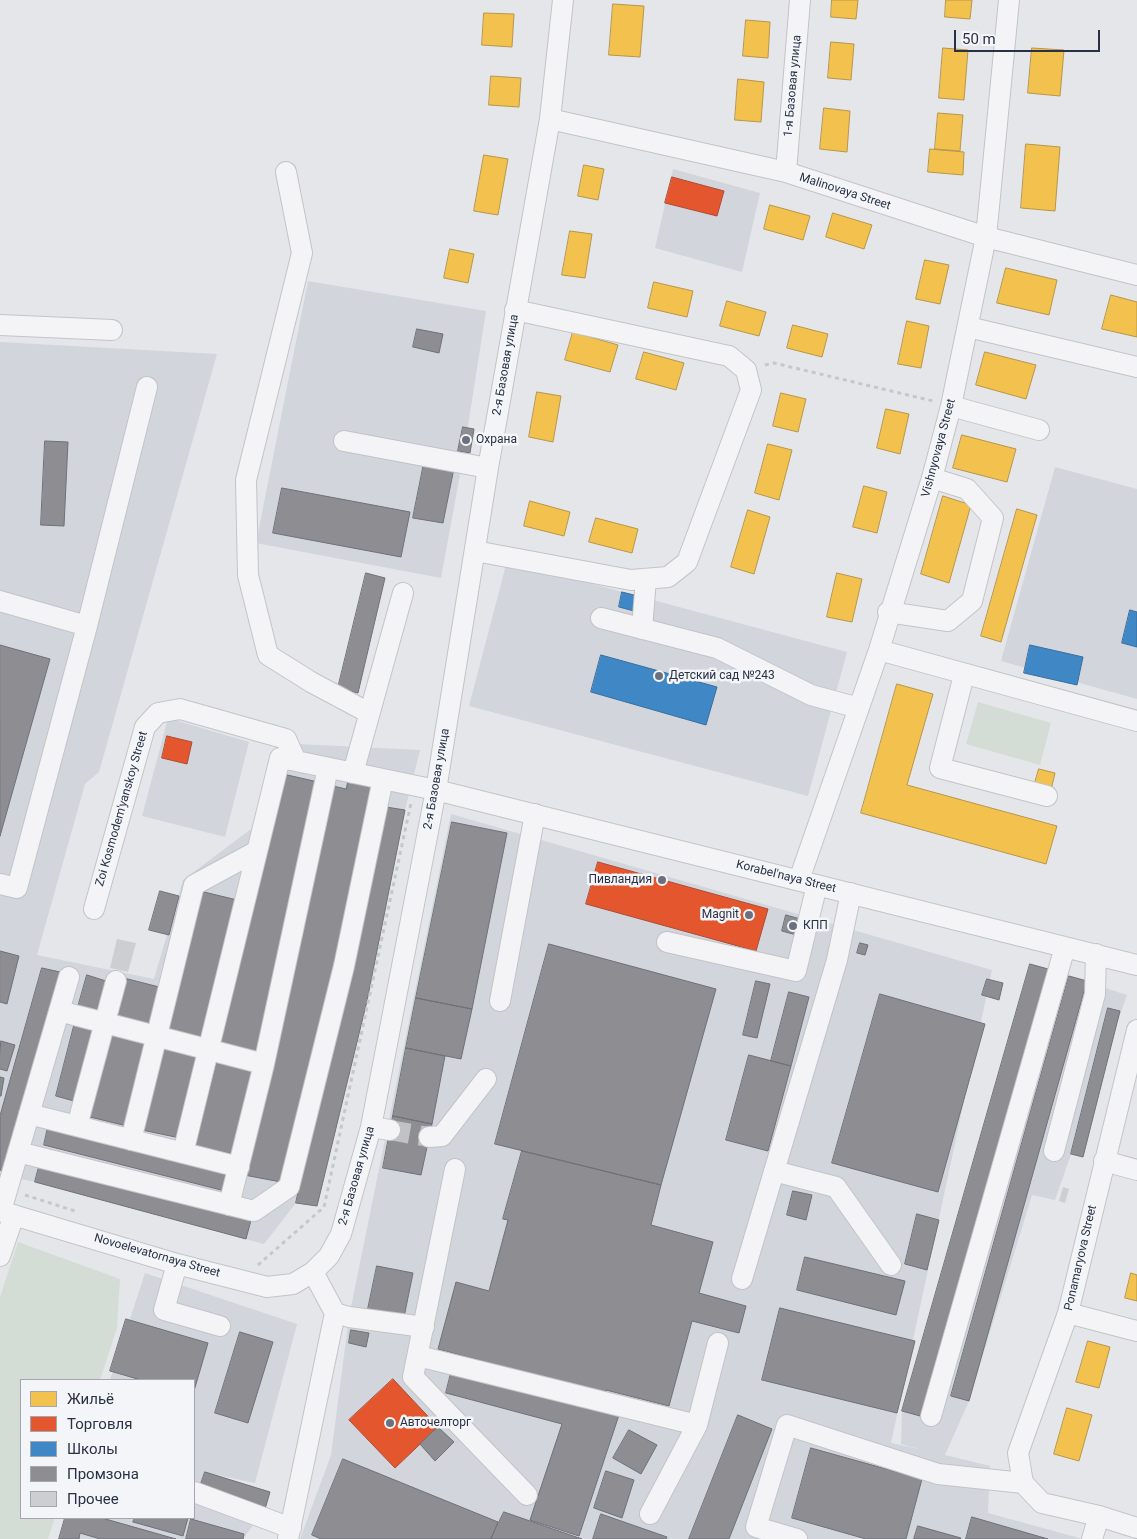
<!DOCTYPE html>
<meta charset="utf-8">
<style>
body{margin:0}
#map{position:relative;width:1137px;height:1539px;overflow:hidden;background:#e5e6e9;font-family:Roboto,sans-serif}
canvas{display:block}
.legend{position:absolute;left:20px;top:1379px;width:175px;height:140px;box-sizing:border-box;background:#f3f5f8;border:1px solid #a3a7b0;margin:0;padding:6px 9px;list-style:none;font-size:15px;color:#2a3144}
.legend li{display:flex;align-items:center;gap:10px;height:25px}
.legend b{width:25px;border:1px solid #a3a7b0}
.scale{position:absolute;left:954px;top:30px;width:146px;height:22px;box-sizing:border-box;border:2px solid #2a3144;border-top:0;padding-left:6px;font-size:15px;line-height:18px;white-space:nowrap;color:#2a3144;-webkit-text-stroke:4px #f3f5f8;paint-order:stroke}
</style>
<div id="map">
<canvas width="1137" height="1539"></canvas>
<ul class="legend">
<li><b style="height:14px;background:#f2c14e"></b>Жильё</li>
<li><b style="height:14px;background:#e4572e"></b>Торговля</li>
<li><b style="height:14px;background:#3f88c5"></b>Школы</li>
<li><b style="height:14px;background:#8d8d92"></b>Промзона</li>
<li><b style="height:14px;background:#cdced2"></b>Прочее</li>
</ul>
<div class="scale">50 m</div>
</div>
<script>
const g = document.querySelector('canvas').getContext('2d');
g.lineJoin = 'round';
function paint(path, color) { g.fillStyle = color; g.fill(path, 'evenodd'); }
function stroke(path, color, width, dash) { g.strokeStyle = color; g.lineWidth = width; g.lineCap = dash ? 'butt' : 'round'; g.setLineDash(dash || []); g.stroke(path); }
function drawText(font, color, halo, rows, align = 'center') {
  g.font = font + ' Roboto,sans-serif'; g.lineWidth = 5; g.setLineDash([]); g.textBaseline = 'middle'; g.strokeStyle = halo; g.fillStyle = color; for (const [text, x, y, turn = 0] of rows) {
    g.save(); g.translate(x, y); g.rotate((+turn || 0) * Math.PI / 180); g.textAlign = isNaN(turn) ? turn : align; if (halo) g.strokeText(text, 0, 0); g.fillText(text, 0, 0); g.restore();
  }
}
paint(new Path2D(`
 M673,169L760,193L742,272L655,248Z
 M308,281L486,311L462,464L441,578L256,543Z
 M0,342L217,354L99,772L85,784L37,955L154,979L183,880L251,829L278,743L420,750L405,810L367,1001L317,1206L296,1203L264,1244L35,1182L0,1175Z
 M1055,467L1137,489V699L1001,661Z
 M507,561L847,652L808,796L469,706Z
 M168,718L249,742L225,837L142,816Z
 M451,814L992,970L891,1443L919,1449L901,1444L902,1411L1030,964L1127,995L1055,1200L1032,1195L969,1401L945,1455L990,1466L988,1513L1083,1539H300L331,1455L349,1317Z
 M145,1273L297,1324L255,1483L213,1474L270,1492L265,1509L243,1539H59L66,1518H194V1380H110Z`), '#d3d5dc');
paint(new Path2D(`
 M978,702L1051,723L1040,765L966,744Z
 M18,1242L120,1279L117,1328L100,1380H21V1518H55L48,1539H0V1297Z`), '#d4ddd5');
const homes = new Path2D(`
 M832,0H858L856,19L831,17Z
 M946,0H972L970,19L945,17Z
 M613,4L644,6L640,57L609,55Z
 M484,13L514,14L512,47L482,45Z
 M746,20L770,22L768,58L743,56Z
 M831,42L854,44L851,80L828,78Z
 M943,48L968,50L964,100L939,98Z
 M1032,48L1064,50L1060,96L1028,93Z
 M491,76L521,78L519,107L489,105Z
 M738,79L764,82L761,122L735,120Z
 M824,108L850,111L847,152L820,149Z
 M938,113L963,115L960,151L935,149Z
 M1026,144L1060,147L1055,211L1021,208Z
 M930,149L964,152L963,175L928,172Z
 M484,155L508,159L498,215L474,211Z
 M584,165L604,169L598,200L578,196Z
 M770,205L810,216L803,240L764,229Z
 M833,213L872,225L864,249L826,237Z
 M570,231L592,234L585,278L562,275Z
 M450,249L474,254L468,283L444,278Z
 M925,260L949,265L940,304L916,299Z
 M1006,268L1057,280L1049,315L997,303Z
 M654,282L693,291L687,317L648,308Z
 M1111,295L1137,302V337L1102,329Z
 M727,301L766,312L759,336L720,326Z
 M907,321L929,326L921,368L898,364Z
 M793,325L828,334L822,357L787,348Z
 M573,332L618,345L610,372L565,360Z
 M644,352L684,363L676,390L636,379Z
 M985,352L1036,365L1026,399L976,385Z
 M537,392L561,396L553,442L529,437Z
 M781,393L806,399L798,432L773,426Z
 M886,409L909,414L900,454L877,448Z
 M962,435L1016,449L1007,482L953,468Z
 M768,444L792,450L779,500L755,493Z
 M864,486L887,492L877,533L853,527Z
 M943,496L971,505L949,583L921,574Z
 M530,501L570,512L564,536L524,526Z
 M1017,509L1037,515L1001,642L981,636Z
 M748,510L770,517L754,574L731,567Z
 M596,518L638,529L632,553L589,542Z
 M837,573L862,579L852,622L827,617Z
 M897,684L933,694L907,785L1057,826L1046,864L861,813Z
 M1039,769L1055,773L1051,790L1034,786Z
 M1131,1273L1137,1275V1301L1125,1298Z
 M1088,1341L1110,1347L1099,1388L1076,1382Z
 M1067,1408L1092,1415L1079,1461L1054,1454Z`);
paint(homes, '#f2c14e');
stroke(homes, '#b6964b', 1);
const shops = new Path2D(`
 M672,177L724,191L717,216L665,203Z
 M167,736L192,742L187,764L162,758Z
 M598,862L768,909L756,951L586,904Z
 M393,1379L438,1427L395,1468L349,1420Z`);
paint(shops, '#e4572e');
stroke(shops, '#ac4c35', 1);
const schools = new Path2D(`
 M622,592L638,596L634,611L619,607Z
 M1130,610L1137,612V647L1122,643Z
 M1030,645L1083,657L1077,685L1024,673Z
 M601,655L717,687L706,725L591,692Z`);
paint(schools, '#3f88c5');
stroke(schools, '#396e9e', 1);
const industry = new Path2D(`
 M417,329L443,334L439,353L413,347Z
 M463,427L474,429L470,453L458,451Z
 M45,441L68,442L64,526L41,525Z
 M424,463L454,468L443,523L413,518Z
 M282,488L410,512L401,557L273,533Z
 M366,573L385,578L358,693L338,688Z
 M0,645L50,659L0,836Z
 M283,774L318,782L256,1052L221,1044Z
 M349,776L374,782L336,964L281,1182L244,1175L333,786L346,789Z
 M386,807L405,810L367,1001L317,1206L296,1203Z
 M452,822L507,833L472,1009L416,998Z
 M160,891L179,896L169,935L149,930Z
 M200,891L237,900L204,1038L167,1030Z
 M786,915L804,920L800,936L782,931Z
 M860,943L868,945L865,955L857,953Z
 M549,944L716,989L661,1185L495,1144Z
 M0,951L19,956L7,1004L0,1002Z
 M1030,964L1048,969L920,1416L902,1411Z
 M42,968L60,972L3,1171L0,1170V1116Z
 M87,975L106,981L97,1012L78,1007Z
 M1069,976L1087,981L969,1401L951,1396Z
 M124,978L163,988L153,1026L114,1015Z
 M987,979L1003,983L999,1000L982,995Z
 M756,981L770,984L757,1038L743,1035Z
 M789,992L809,997L791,1066L771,1061Z
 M880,994L985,1024L938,1192L832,1163Z
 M416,998L472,1009L461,1059L406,1048Z
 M1108,1008L1120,1011L1083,1157L1071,1154Z
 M74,1026L92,1030L74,1101L56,1096Z
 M111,1031L148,1040L127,1126L90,1117Z
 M1,1041L15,1045L7,1071L0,1069Z
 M162,1044L200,1053L180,1138L142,1130Z
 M406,1048L445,1056L432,1124L393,1116Z
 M749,1055L791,1066L768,1151L726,1140Z
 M217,1062L252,1070L232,1154L196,1146Z
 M0,1077L4,1078L1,1096H0Z
 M393,1116L432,1124L421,1175L383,1168Z
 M48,1127L230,1174L225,1191L44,1145Z
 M522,1151L661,1185L651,1225L713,1242L699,1293L746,1306L739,1333L692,1321L669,1406L606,1390L605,1394L438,1349L456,1282L489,1291L508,1220L503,1219Z
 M40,1163L251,1220L246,1239L35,1182Z
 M793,1191L812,1195L806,1220L787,1215Z
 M917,1214L939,1220L927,1270L905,1264Z
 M805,1257L905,1281L896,1315L797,1290Z
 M377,1266L413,1273L403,1322L367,1314Z
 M780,1308L915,1341L897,1413L762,1380Z
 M126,1319L208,1343L194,1391V1380H141L110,1371Z
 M351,1330L369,1333L366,1347L349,1343Z
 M240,1332L273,1342L248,1423L215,1413Z
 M452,1369L619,1415L579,1536L530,1520L562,1424L446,1393Z
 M738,1415L772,1429L729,1539H689Z
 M438,1427L454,1442L435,1461L420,1444Z
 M629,1430L657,1445L641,1474L613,1458Z
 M811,1448L922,1479L906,1539H866L792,1518Z
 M343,1459L498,1522L491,1539H321L312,1535Z
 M606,1471L634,1480L622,1518L594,1508Z
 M205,1472L270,1492L265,1509L199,1490Z
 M504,1512L582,1539H491Z
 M601,1514L667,1537L666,1539H593Z
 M972,1517L1048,1539H966Z
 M65,1518H102L176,1539H100L80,1533L79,1539H59Z
 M135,1518H188L183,1536L133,1522Z
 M191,1519L244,1534L243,1539H186Z
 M918,1526L961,1538L960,1539H914Z`);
paint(industry, '#8d8d92');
stroke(industry, '#6f717b', 1);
paint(new Path2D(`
 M117,939L136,943L128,972L110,968Z
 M1063,1187L1069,1189L1065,1203L1059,1201Z`), '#cdced2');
stroke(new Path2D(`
 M390,1130L429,1137`), '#c0c2c8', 20, [20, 10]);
const minor = new Path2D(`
 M550,119L786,172L986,237L1137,275
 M286,172L302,253L246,480L248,575L268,655L311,682L369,713
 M786,172L800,0
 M0,325L112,330
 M968,327L1137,367
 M951,406L1039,430
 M344,441L488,468
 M475,551L631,580L668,577L687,562L751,390L746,370L729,356L515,310
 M0,601L87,626
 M888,612L948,621L972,601L993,518L967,489L932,478
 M601,618L717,648L811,695L859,708
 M642,629L646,579
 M879,650L1137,721
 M964,675L940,768L1047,796
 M353,773L403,593
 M799,880L879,650L932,478L951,406L986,237L1009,0
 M0,884L17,888L87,626L147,387
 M94,909L145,727L158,713L180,709L286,739L296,761L436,790L1137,965
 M667,942L796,971L817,885
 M500,1001L535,814
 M59,1011L264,1064
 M29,1114L239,1167
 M77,1126L116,981
 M371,1127L390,1130
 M429,1137L442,1136L486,1079
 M131,1140L194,885L257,851
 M1054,1151L1095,994L1096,954
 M18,1152L254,1211L289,1187L344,966L383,779
 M183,1153L280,758L296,761
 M1104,1161L1137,1170
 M455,1169L413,1377L527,1495
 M774,1171L836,1187L891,1265
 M229,1205L264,1064L328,768
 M0,1211L177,1264L267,1287L293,1284L313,1272L329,1256L341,1234L371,1127L436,790L488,468L550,119L563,0
 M1,1211L69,977
 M0,1256L14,1215
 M177,1264L164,1310L220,1326
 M742,1279L837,960L851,893
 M335,1313L349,1317L424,1327
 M1068,1313L1137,1331
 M418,1356L697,1425
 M931,1416L1065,947
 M1023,1483L1018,1453L1068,1313L1137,1030
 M1023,1483L1042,1503L1099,1516L1137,1528
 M194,1492L291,1528
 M650,1514L697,1425L718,1343
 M288,1539L335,1313L313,1272
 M797,1539L756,1527L787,1425L938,1474L1023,1483
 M1092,1539L1099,1516`);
stroke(minor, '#c3c4c7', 22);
stroke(new Path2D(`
 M765,365L774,363L933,401
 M25,1195L78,1212
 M258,1265L324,1207L411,803`), '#c6c7cb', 3, [4, 4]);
stroke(minor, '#f4f4f6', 20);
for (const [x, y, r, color] of [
 [466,440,5,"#6b707e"],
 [659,676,5,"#6b707e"],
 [662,880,5,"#6b707e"],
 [749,915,5,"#6b707e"],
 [793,926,5,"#6b707e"],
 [390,1423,5,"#6b707e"]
]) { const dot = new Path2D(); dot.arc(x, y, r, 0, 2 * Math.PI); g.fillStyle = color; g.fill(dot); stroke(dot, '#f3f5f8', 2); }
drawText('12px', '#2a3144', '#f3f5f8', [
 ["1-я Базовая улица",793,86,-85],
 ["Malinovaya Street",845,192,18],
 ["2-я Базовая улица",506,365,-80],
 ["Vishnyovaya Street",939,448,-75],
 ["2-я Базовая улица",437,779,-80],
 ["Zoi Kosmodem'yanskoy Street",122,809,-74],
 ["Korabel'naya Street",786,877,14],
 ["2-я Базовая улица",357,1176,-74],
 ["Novoelevatornaya Street",157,1256,16],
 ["Ponamaryova Street",1081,1258,-77]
]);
drawText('12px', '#2a3144', '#f3f5f8', [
 ["Охрана",476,440],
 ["Детский сад №243",669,676],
 ["Пивландия",652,880,"right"],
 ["Magnit",739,915,"right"],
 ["КПП",803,926],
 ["Авточелторг",400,1423]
], 'left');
</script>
